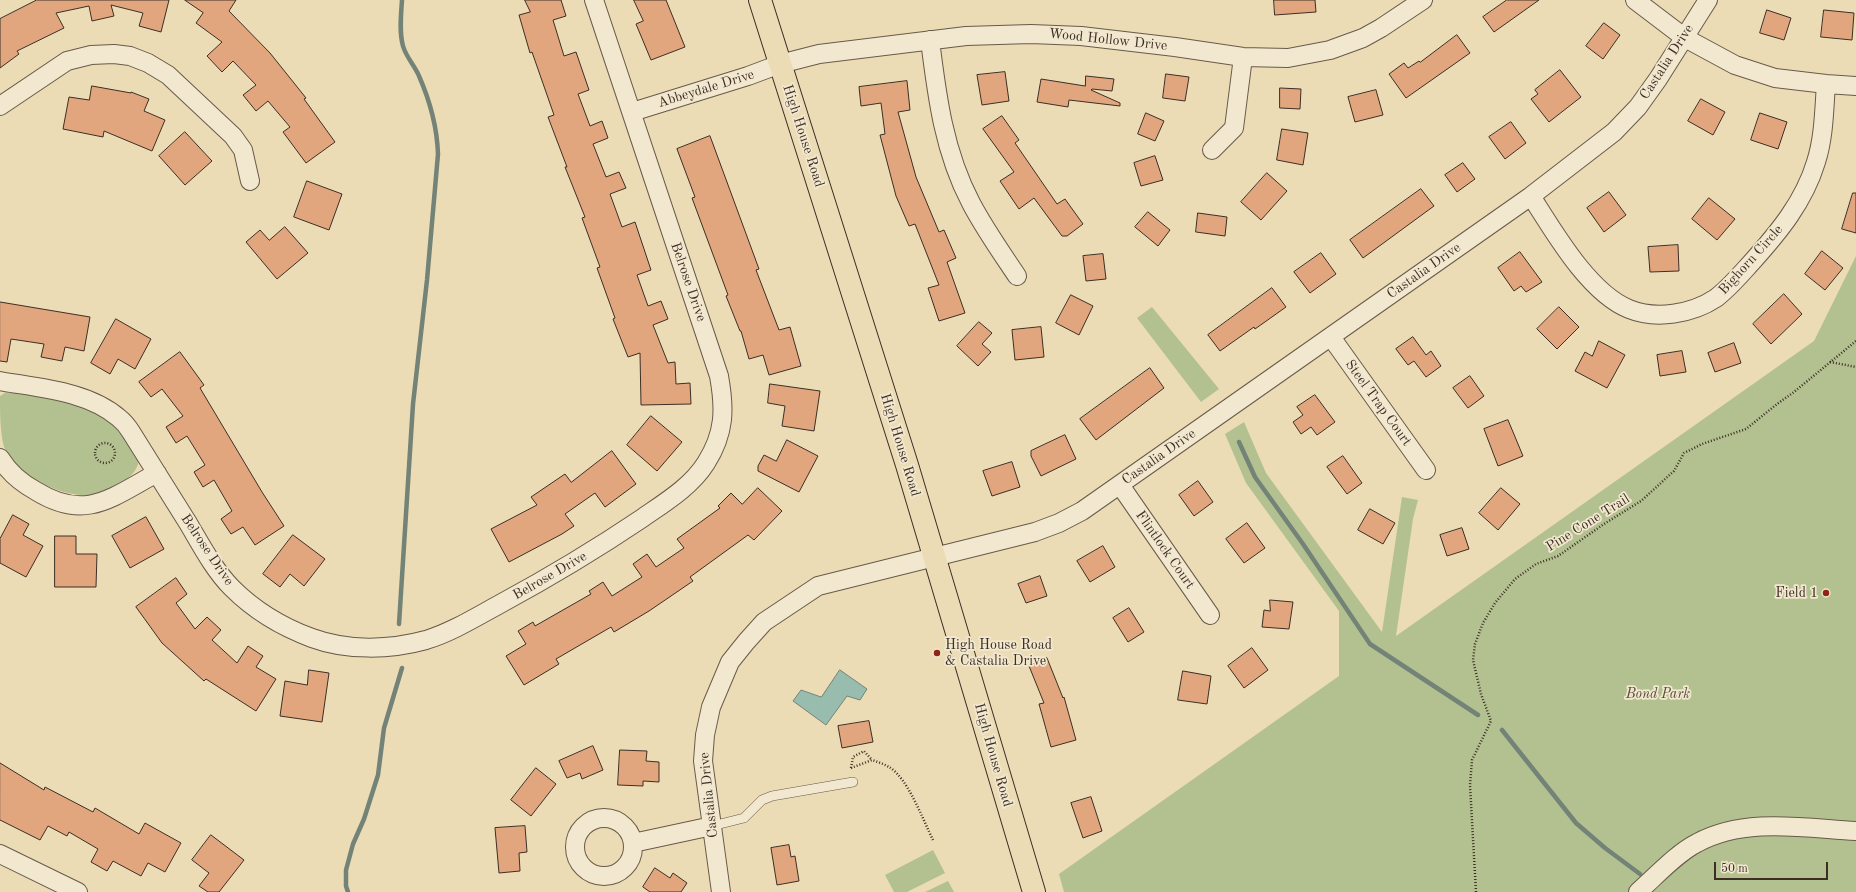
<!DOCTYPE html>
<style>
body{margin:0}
#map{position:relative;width:1856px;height:892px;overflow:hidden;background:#ebdcb5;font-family:"Old Standard TT",serif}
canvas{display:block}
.scale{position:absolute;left:1714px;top:862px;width:114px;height:18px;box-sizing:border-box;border:2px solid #3d2e25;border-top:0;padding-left:5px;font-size:12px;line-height:14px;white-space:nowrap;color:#3d2e25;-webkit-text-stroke:3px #f2e8cf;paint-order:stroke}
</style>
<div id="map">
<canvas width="1856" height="892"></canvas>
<div class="scale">50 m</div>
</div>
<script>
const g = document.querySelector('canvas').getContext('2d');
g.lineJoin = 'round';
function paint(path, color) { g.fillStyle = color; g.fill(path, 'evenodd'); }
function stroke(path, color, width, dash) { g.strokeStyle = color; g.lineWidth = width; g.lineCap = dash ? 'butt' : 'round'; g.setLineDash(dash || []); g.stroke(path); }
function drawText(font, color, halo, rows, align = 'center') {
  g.font = font + ' "Old Standard TT",serif'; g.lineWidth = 3.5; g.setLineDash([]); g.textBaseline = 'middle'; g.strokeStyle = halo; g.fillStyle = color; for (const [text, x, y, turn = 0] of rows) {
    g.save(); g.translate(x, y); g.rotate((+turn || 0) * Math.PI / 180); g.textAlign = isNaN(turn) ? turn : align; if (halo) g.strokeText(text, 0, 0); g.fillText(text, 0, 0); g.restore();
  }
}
paint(new Path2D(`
 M1856,256V892H1064L1059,874L1339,676V611L1246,483L1225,434L1244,422L1266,473L1382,632L1402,497L1418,500L1413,519L1396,636L1814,341Z
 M1152,307L1219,389L1201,402L1137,318Z
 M12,391L71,401L90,408L122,431L139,461C136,473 129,478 118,484C112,487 105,492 99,494C66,501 18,477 4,447C0,432 0,413 0,396L6,392Z
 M933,850L945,873L907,892H894L885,875Z
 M948,881L954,892H925Z`), '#b3c190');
const water = new Path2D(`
 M840,670L867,689L860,700L847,696L826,725L793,701L801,690L821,697Z`);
paint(water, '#98bcad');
stroke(water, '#748377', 1);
stroke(new Path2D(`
 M1239,442L1255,477L1303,544L1370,644L1478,715
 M399,624L413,404L427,280L438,154C437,126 430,101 419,76C415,66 406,57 403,46C399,32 401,15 402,0
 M1502,730L1576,823L1605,848L1640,874
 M348,892L346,886V870L353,844L364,819L378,775L384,728L402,668`), '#748377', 4.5);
const building = new Path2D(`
 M37,0H169L161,32L139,26L143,13L111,5L114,16L92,21L89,6L56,13L64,28L17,51L19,54L0,68V19Z
 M185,0H236L229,11L270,53L306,98L304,99L335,142L306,163L283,132L290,127L268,101L256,111L243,95L256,85L233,61L222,72L207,56L222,42L196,23L203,13Z
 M525,0H561L566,16L553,20L564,56L576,52L589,90L578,94L590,126L602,121L608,138L593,144L606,177L619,172L626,188L610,194L622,227L635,222L651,270L637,275L648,306L661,301L668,319L653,325L668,363L675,362L676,384L690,383L691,404L641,405L640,353L628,357L613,319L615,318L597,268L600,267L582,218L585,217L565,167H567L548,117L554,115L532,52L530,53L519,15L530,12Z
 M634,0H666L685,47L651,60L636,24L643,21Z
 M1274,0H1315L1316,12L1275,15Z
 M1507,0H1539L1494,32L1483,17Z
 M1767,10L1791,18L1784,40L1760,33Z
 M1824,10L1854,13L1852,40L1821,37Z
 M1604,23L1620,35L1603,59L1586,46Z
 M1457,35L1470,53L1406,98L1389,74L1404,63L1408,68L1419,61L1420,62Z
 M1560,70L1581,97L1549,122L1531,99L1538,94L1535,90Z
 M1005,72L1009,101L982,105L977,75Z
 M1166,74L1189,77L1185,101L1163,98Z
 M1086,76L1114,79L1112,91L1092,89L1091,90L1120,103V106L1069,100L1068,107L1037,102L1041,79L1085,86Z
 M907,81L910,110L898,112L916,177L939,232L944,230L956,258L947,262L965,313L939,321L928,288L939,285L915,224L909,226L896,196L880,135L885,134L881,103L861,106L859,87Z
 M92,86L131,93V92L149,99L144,111L165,120L152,151L104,131L103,137L63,129L69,97L89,100Z
 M1280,88L1301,89L1300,109L1280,108Z
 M1376,90L1383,115L1355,122L1348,97Z
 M1701,99L1725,112L1713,135L1688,121Z
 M1146,113L1164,121L1155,141L1138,134Z
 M1760,113L1787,122L1778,149L1751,140Z
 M1002,116L1019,140L1015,143L1057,204L1065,199L1083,224L1067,236H1062L1034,198L1019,209L1000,181L1014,172L983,129Z
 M1511,122L1526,143L1505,159L1489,137Z
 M1282,129L1308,133L1303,165L1277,160Z
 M185,132L212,161L185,185L159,156Z
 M710,136L759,269L756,270L779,330L790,327L801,366L769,375L763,355L749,359L741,331H740L726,296L728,295L692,198L695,197L677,149Z
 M1155,156L1163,180L1141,186L1134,163Z
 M1463,163L1475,179L1457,192L1445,175Z
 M1267,173L1287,191L1261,220L1241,202Z
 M307,181L342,194L329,230L294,217Z
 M1421,189L1434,206L1363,258L1350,240Z
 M1609,192L1626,215L1604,232L1587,208Z
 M1853,193H1856V233L1842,229Z
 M1709,198L1735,219L1717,240L1692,219Z
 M1148,212L1170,230L1158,246L1135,227Z
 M1198,213L1227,217L1225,236L1196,232Z
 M285,227L308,253L277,279L246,242L260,230L269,240Z
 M1678,245L1679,271L1650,272L1648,247Z
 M1822,251L1843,268L1825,290L1805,274Z
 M1520,252L1542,282L1526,292L1521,286L1514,291L1498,268Z
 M1321,253L1336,274L1310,293L1294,272Z
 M1103,254L1106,279L1086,281L1083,256Z
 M1272,288L1286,307L1255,329L1254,327L1220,351L1208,335Z
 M1784,294L1802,314L1771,344L1753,324Z
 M1071,295L1093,306L1079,335L1056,323Z
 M0,302L90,317L84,351L65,347L62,361L41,357L44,344L11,339L7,362L0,361Z
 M1559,307L1579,327L1557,349L1537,329Z
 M116,319L151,339L135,369L118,359L110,374L91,363Z
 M979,322L992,333L982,344L991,352L978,366L957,346Z
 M1041,327L1044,357L1015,360L1012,330Z
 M1413,337L1426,355L1431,351L1441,366L1426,377L1414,361L1408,365L1396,349Z
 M1599,341L1625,355L1607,388L1575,371L1585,352L1592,356Z
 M1734,343L1741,363L1715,372L1708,353Z
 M1682,351L1686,372L1660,376L1657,355Z
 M180,352L204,385L200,388L262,492L284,526L255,545L243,527L231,534L221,519L232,511L214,480L203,487L194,472L205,465L187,436L176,443L166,427L183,416L162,389L151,397L139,382Z
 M1150,368L1164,388L1096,440L1080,419Z
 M1470,376L1484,396L1468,408L1453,388Z
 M770,384L820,391L814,431L782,426L785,406L768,403Z
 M1315,395L1335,422L1317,435L1311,427L1301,434L1293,422L1303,415L1297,407Z
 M651,416L682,442L657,471L627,445Z
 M1508,420L1523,456L1498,466L1484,429Z
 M1065,435L1076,459L1041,476L1031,456V451Z
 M787,440L818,456L799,492L758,471V466L764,455L776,461Z
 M612,451L636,484L605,507L595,493L565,514L574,526L562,534L509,562L491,529L537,505L531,497L565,474L571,482Z
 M1343,456L1362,483L1347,494L1327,467Z
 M1012,462L1020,487L992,496L983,471Z
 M1198,481L1213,502L1194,516L1179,495Z
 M758,488L782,511L754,540L748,535L690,577L693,581L649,611L614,632L611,627L556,659L559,664L524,685L506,656L526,644L518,631L533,622L535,626L591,594L589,591L603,582L612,596L642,577L633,564L647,554L656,567L684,548L677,539L720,508L718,506L731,493L742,504Z
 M1501,488L1520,504L1498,530L1479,513Z
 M1370,509L1395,523L1383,544L1358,530Z
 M13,515L29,524L23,535L43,546L26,577L0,563V539Z
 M146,517L164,549L130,568L112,536Z
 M1247,523L1265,548L1244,563L1226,539Z
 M1462,528L1469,549L1447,556L1440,535Z
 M293,535L325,559L304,586L290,574L280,587L263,574Z
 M55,536H76V554H97L96,587H55Z
 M1103,546L1115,567L1090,582L1077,561Z
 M1040,576L1047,596L1026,603L1018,584Z
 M176,578L187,594L176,603L195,629L207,617L221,630L212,640L237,663L248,646L263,656L256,667L276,679L256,711L206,679L204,681L162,643L136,607Z
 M1270,600L1293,602L1289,629L1262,627L1264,610L1270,611Z
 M1129,608L1144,632L1128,642L1113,618Z
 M1252,648L1268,670L1244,688L1228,666Z
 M1047,658L1063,698L1064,697L1076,740L1051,747L1039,704L1044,703L1029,666Z
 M309,670L329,673L322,722L280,716L285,681L307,685Z
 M1183,671L1211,676L1207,704L1178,700Z
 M869,721L873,742L842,748L838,726Z
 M593,746L603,770L582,779L580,773L567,778L559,761Z
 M620,750L647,751L646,761L659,762V782L643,781V786L618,785Z
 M0,763L44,790L45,787L93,812L95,808L139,834L145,823L181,843L165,872L148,863L141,876L113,861L107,871L91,862L98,849L69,832L67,836L48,826L40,840L0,820Z
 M536,768L556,784L531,816L511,800Z
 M1091,797L1102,831L1083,838L1071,803Z
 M525,826L527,852L519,853L520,871L499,873L495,828Z
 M211,835L244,860L219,892H208L199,886L209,873L192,860Z
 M789,845L791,857L795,856L799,881L777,885L771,848Z
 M655,868L670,878L673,873L687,883L681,892H650L643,887Z`);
paint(building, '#e1a67e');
stroke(building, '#3d2e25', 1);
const lane = new Path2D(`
 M712,826L744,818L762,800L772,796L853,782`);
const street = new Path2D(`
 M1635,0L1685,38L1735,65L1775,78L1826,84L1856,86
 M930,40C937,97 944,152 971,203C984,228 1001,252 1017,276
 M0,106L67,61L91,55L114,54L130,56L148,63L168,75L233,136L243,150L250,181
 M632,112L748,76L780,64L819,54L966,36L1031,34L1081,36L1175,47L1243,57L1288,58L1330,50L1363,38L1381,28L1423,0
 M1212,150L1234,128L1243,57
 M1531,196C1554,232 1589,293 1629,309C1656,320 1692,314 1716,298C1729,288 1740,275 1751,263C1778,233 1804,202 1816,162C1824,137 1824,111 1826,84
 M1331,337L1426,470
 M0,381C39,388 88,391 119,418C124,422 128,427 131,432C150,462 169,493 188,523C201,545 214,570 232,588C254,610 282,627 312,638C347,651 390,650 426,640C452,632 476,617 500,604C548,578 595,550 641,519C664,503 691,487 706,463C725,433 725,409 719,376L594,0
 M0,458C9,473 21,483 36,491C86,522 112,497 157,473
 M1120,485L1210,615
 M575 847a29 29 0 1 1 58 0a29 29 0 1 1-58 0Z
 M633,843L712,826
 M0,854L78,892
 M721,892L703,761L705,735L711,707L730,662L746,642L764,622L818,586L1035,532L1059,523L1082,511L1531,196L1614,132L1638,107L1658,79L1708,0
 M1638,892C1655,877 1677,853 1697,843C1745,817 1803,828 1856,831`);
const primary = new Path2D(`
 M760,0L907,465L1034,892`);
stroke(lane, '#685a49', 10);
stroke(street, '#685a49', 20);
stroke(primary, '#3d2e25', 24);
stroke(new Path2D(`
 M1830,362L1856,367
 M95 453a10 10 0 1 1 20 0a10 10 0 1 1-20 0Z
 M851,768L872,760C878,762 884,764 889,767C908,778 923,820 933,840
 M851,768L853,757L864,751L872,760
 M1476,892L1470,785L1472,760L1491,721L1481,694L1473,660L1475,644L1483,623L1495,603L1515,579L1536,564L1558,556L1604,524L1641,501L1674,471L1684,453L1702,444L1746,429L1777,404L1794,392L1856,341`), '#3d2e25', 2.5, [1, 2]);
stroke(lane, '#f2e8cf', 9);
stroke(street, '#f2e8cf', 18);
stroke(primary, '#ebdcb5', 22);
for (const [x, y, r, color] of [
 [1826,593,4,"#8f2418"],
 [937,653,4,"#8f2418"]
]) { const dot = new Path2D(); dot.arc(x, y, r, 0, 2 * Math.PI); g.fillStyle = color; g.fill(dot); stroke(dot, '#f2e8cf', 1.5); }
drawText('14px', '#3d2e25', '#f2e8cf', [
 ["Wood Hollow Drive",1108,40,6],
 ["Castalia Drive",1667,62,-57],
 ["Abbeydale Drive",706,89,-17],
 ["High House Road",803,136,72],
 ["Bighorn Circle",1751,260,-48],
 ["Castalia Drive",1424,271,-35],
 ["Belrose Drive",688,282,71],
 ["Steel Trap Court",1378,403,54],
 ["High House Road",900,445,73],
 ["Castalia Drive",1159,457,-35],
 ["Pine Cone Trail",1588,523,-32],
 ["Belrose Drive",207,550,56],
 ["Flintlock Court",1165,550,55],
 ["Belrose Drive",550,576,-30],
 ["High House Road",993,755,74],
 ["Castalia Drive",709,795,-96]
]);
drawText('14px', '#3d2e25', '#f2e8cf', [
 ["Field 1",1818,593],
 ["High House Road",945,645,"left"],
 ["& Castalia Drive",945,661,"left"]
], 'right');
drawText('italic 14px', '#554b3a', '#f2e8cf', [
 ["Bond Park",1658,694]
]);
</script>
